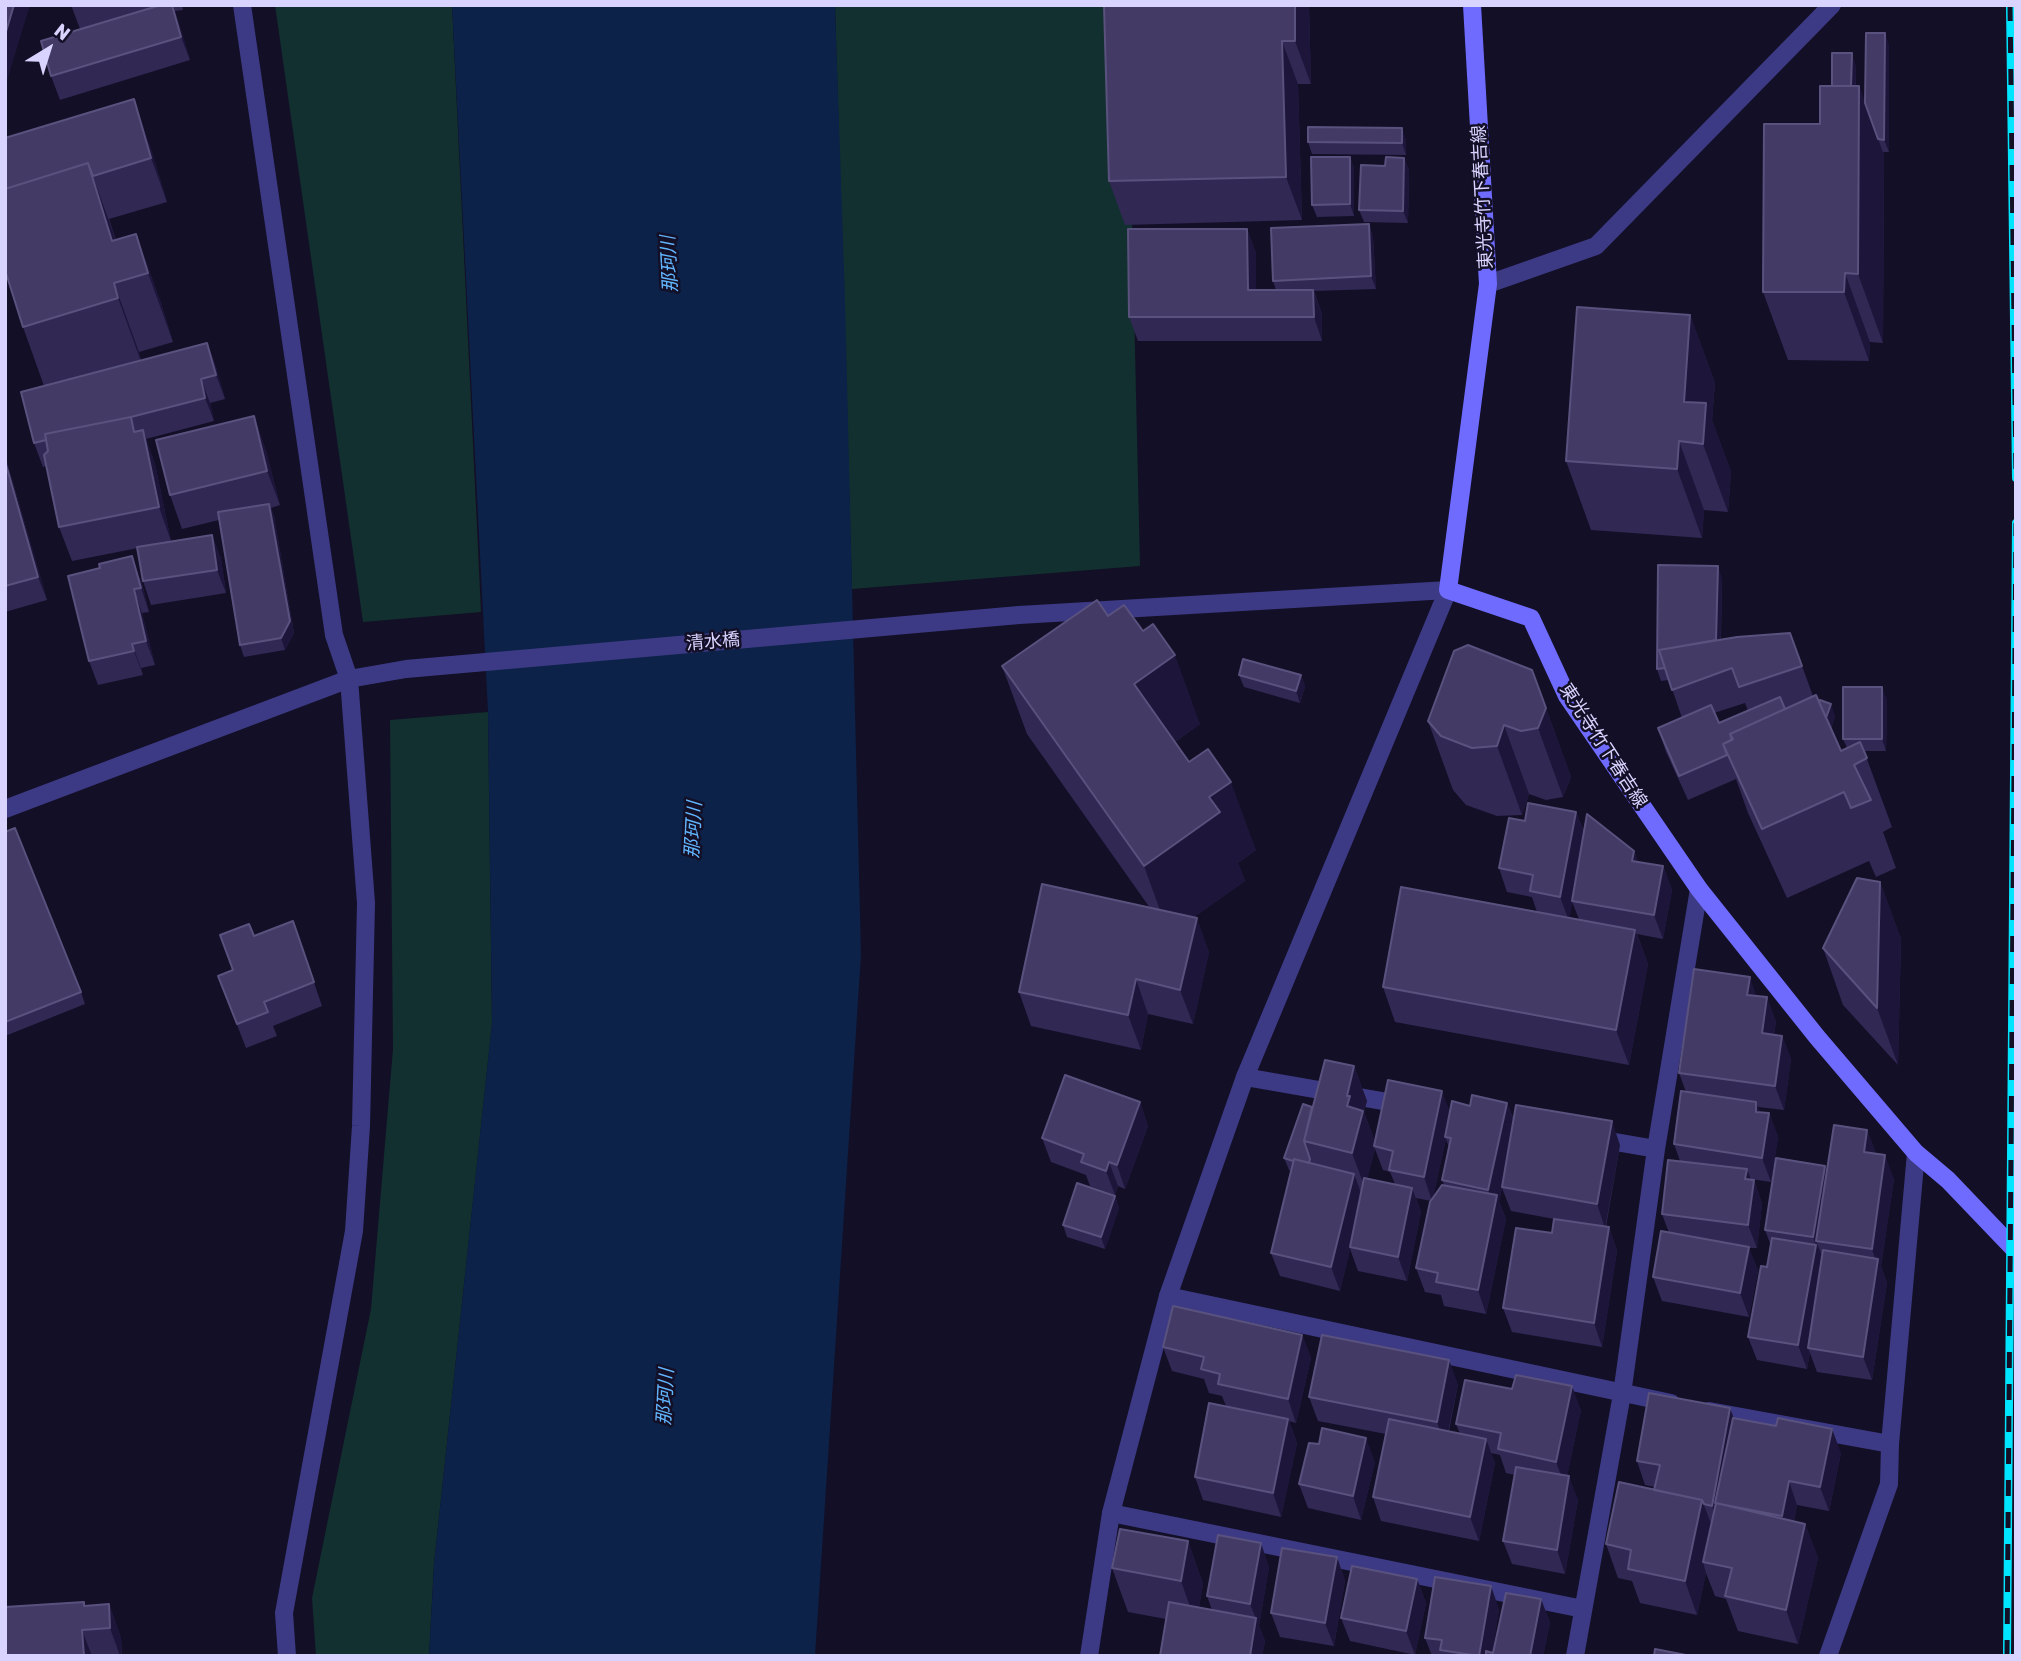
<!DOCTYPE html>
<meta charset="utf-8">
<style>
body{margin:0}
#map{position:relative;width:2021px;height:1661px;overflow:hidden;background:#130f26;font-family:Rubik,sans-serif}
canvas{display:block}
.frame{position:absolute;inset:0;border:7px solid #d9d4ff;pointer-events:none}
.north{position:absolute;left:14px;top:14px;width:70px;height:70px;-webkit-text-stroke:5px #130f26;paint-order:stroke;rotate:38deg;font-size:19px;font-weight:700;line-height:28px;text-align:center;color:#d9d4ff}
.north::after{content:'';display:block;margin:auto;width:24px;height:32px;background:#d9d4ff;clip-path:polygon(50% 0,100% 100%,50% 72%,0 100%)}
</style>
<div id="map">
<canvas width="2021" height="1661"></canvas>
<div class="frame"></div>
<div class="north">N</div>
</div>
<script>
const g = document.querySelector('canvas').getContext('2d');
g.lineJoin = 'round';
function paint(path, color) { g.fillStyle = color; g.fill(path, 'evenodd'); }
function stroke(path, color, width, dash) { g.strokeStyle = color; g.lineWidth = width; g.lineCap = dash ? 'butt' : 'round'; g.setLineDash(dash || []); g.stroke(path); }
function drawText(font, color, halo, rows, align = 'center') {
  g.font = font + ' Rubik,"Noto Sans JP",sans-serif'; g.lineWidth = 5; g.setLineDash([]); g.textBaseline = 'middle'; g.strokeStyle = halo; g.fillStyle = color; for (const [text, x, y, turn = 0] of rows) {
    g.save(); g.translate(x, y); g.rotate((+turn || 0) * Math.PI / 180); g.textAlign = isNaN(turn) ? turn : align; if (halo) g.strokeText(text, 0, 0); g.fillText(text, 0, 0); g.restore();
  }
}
paint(new Path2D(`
 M275,5H452L481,612L363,622Z
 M835,5H1127L1140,566L852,589Z
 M488,712L492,1024L434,1564L429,1656H316L312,1598L371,1309L393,1049L390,720Z`), '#12302f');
paint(new Path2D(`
 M452,5H835L845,300L861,955L815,1656H429L434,1564L492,1023L488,712Z`), '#0c2248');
stroke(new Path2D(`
 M242,5L334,635L349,679L366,903L361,1126L354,1231L284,1613L287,1656
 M1488,284L1596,246L1832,5
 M5,809L349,679L406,669L1019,615L1448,590
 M1245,1077L1405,1105
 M1598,1139L1656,1149
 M1168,1296L1671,1403
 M1709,1411L1890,1444
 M1111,1513L1583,1609
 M1575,1656L1622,1394L1656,1149L1699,889
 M1828,1656L1889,1484L1890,1444L1916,1153`), '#3d3a85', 18);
stroke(new Path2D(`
 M1089,1656L1111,1513L1168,1296L1245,1077L1448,590`), '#3d3a85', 18);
stroke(new Path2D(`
 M1472,5L1488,284L1448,590L1531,618L1567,696L1699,889L1817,1037L1916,1153L1948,1180L2016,1251`), '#6f6bff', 18);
const rail = new Path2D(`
 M2010,5L2016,478
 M2007,1656L2016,523`);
stroke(rail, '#00e5ff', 8);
stroke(rail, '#130f26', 5, [16]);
paint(new Path2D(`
 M71,5H182L183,10L175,11L190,60L60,100L51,76L89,27L80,29Z
 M1104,5H1309L1311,84H1298L1302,220L1125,225L1109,181Z
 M1889,45V152H1883L1884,155L1883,343L1870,342L1869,361L1788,360L1763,292L1820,124L1832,86L1856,66V86H1859L1865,103Z
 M5,138L149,143L167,202L109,219L116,240L136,234L161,303L173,342L139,352L141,360L207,343L216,367L225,399L210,403L214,421L146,439L155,464L171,541L212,535L221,559L226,593L151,605L143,581L138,548L72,561L59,527L46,466L43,467L34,443L44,386L23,327Z
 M1406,140V155L1312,154L1308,142Z
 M1350,157L1354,169V216L1317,217L1312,205Z
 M1404,158L1409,170L1408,223L1364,222L1359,210L1385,166Z
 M1369,224L1373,237L1376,289L1314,291L1322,314V341H1138L1129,317L1247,229L1256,253V290H1276L1273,281Z
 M1690,315L1715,383L1712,420L1731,472L1728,512L1704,510L1702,538L1591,530L1566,461Z
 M254,416L266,451L280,505L271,508L274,516L294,633L285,650L244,657L240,645L219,520L182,529L170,495Z
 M5,455L47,600L5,612Z
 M68,576L141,580L149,612L142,613L155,665L141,668L143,675L98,685L89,661Z
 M1722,578L1721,639L1790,633L1813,696L1835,716L1831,729L1841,751L1847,748L1843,739L1887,699L1886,751H1864L1892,827L1883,832L1896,868L1876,877L1869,861L1787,898L1748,813L1736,779L1688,800L1666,752L1658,728L1682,718L1669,680L1661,681L1657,669ZM1745,703L1748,711L1719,723L1714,713Z
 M1108,616L1200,724L1175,742L1256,850L1238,863L1245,881L1194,917L1209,952L1193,1024L1148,1014L1141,1050L1031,1026L1019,992L1150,908L1027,734L1002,666Z
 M1532,670L1571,777L1563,797L1546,800L1529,794L1522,815L1497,816L1466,805L1453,790L1428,721Z
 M1239,675H1301L1305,687L1300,703L1244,687Z
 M1576,812L1584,832L1634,851L1638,862L1663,866L1672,890L1663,939L1637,934L1648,964L1629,1065L1395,1022L1383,987L1537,912L1532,897L1507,892L1499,868L1525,821ZM1572,902L1579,919L1569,918Z
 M5,832L81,992L85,1004L5,1036Z
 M1880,882L1901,939L1898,1065L1843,1005L1823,948Z
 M254,936L301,944L322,1006L273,1026L277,1036L246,1048L218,976L233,970Z
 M1757,996L1776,1021L1774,1035L1782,1036L1791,1059L1784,1110L1758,1107L1760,1112L1769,1113L1778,1137L1771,1182L1751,1179V1180H1754L1762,1204L1757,1248H1749L1758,1271L1749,1317L1662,1301L1653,1277L1669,1233L1662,1214L1680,1161L1674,1144L1686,1092L1679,1073Z
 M1354,1066L1367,1101L1364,1112L1375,1142L1450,1112L1470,1106L1507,1103L1514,1120L1620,1145L1606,1227H1609L1617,1251L1602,1347L1512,1332L1503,1308L1552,1233L1576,1223L1511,1211L1502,1188L1499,1201L1506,1219L1486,1314L1444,1306L1441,1295L1425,1292L1416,1268L1431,1201L1416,1198L1421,1212L1407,1281L1358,1271L1350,1249L1340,1291L1280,1276L1271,1253L1291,1171L1289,1170L1284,1158L1312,1107ZM1446,1139L1449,1148L1442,1180L1444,1185L1433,1197ZM1375,1149L1383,1170L1390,1172L1395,1184L1367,1179Z
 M1140,1102L1148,1126L1125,1189L1118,1186L1115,1195L1090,1186L1086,1175L1051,1162L1042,1138Z
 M1867,1130L1876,1154L1894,1179L1881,1266L1887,1283L1872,1380L1817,1372L1810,1353L1807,1369L1757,1360L1748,1337L1767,1267L1771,1246L1765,1230L1827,1172Z
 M1115,1196L1119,1208L1105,1249L1067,1237L1063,1225Z
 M1302,1335L1311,1358L1296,1423L1289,1421L1297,1443L1281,1517L1203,1500L1195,1477L1226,1406L1222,1396L1209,1393L1204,1379L1172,1371L1163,1347Z
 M1458,1384L1449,1431L1460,1434L1456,1424L1581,1410L1567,1476L1578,1500L1565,1574L1512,1564L1503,1541L1515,1475L1506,1473L1500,1455L1491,1453L1495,1463L1479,1541L1381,1521L1373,1497L1386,1434L1318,1421L1309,1397Z
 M1734,1418L1841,1453L1829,1511L1797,1505L1794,1521L1805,1524L1818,1558L1798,1644L1738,1631L1726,1599L1715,1596L1706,1573L1697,1615L1640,1603L1632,1581L1618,1578L1606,1544L1654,1490L1655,1487L1645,1485L1637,1461Z
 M1375,1462L1361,1520L1308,1508L1299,1484Z
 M1188,1541L1203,1584L1199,1607L1212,1610L1207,1596L1269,1567L1259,1626L1265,1641L1262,1656H1160L1166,1619L1128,1612L1112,1568Z
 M1337,1557L1345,1581L1334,1646L1280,1637L1271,1613Z
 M1417,1579L1426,1603L1415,1655L1350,1641L1341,1618Z
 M1541,1599L1550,1623L1543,1656H1432L1425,1638L1499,1609L1492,1653H1493Z
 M84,1602L85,1606L109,1604L121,1638L122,1656H5Z`), '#312854');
paint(new Path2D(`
 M14,5H30L5,87V35Z
 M173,5L180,26L190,60L181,37Z
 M1295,5H1309L1311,84L1295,41Z
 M1885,33L1889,45V152L1884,140Z
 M1282,41L1298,84L1302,220L1286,177Z
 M1852,53L1856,66L1855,137L1851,125Z
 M1859,86L1884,155L1883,343L1858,274Z
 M134,99L149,143L167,202L151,158Z
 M1402,128L1406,140V155L1402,143Z
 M1350,157L1354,169V216L1350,204Z
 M1404,158L1409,170L1408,223L1403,211Z
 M88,163L113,232L128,279L112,241Z
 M1369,224L1373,237L1376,289L1371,276Z
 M1247,229L1256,253V314L1248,290Z
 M136,234L161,303L173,342L148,273Z
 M1845,273L1870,342L1869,361L1844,292Z
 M114,283L139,352L143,367L118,298Z
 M1313,290L1322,314V341L1314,317Z
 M1690,315L1715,383L1712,420L1731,472L1728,512L1703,444L1684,402Z
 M207,343L216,367L225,399L216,375Z
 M201,379L210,403L214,421L205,398Z
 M254,416L266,451L280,505L267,471Z
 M143,430L155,464L171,541L159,507Z
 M1679,441L1704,510L1702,538L1677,469Z
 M5,455L47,600L38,577L5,461Z
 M269,504L274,516L294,633L285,650L281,638Z
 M212,535L221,559L226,593L217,570Z
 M132,556L141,580L149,612L141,588Z
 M1718,566L1722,578L1720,671L1716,658Z
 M134,589L142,613L155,665L146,641Z
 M132,644L141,668L143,675L134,651Z
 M1175,655L1200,724L1159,753L1134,684Z
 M1532,670L1571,777L1563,797L1538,728Z
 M1301,675L1305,687L1300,703L1296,691Z
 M1882,687L1887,699L1886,751L1882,739Z
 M1831,704L1835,716L1827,741L1822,729Z
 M1504,725L1529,794L1522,815L1497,746Z
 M1231,782L1256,850L1238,863L1245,881L1169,935L1144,866L1209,797Z
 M1576,812L1585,836L1569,921L1560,897Z
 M1634,851L1643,874L1632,861Z
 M1663,866L1672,890L1663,939L1654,915Z
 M1880,882L1901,939L1898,1065L1877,1008Z
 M1197,918L1209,952L1193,1024L1180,990Z
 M1635,930L1648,964L1629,1065L1616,1030Z
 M1750,977L1758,1001L1747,995Z
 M1136,979L1148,1014L1141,1050L1128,1015Z
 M1767,997L1776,1021L1771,1057L1762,1033Z
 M1782,1036L1791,1059L1784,1110L1775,1086Z
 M1354,1066L1367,1101L1364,1112L1376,1145L1374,1146L1375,1149L1365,1188L1352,1153L1347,1106V1096Z
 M1442,1091L1451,1115L1445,1137L1446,1139L1432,1201L1424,1177Z
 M1140,1102L1148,1126L1125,1189L1117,1165Z
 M1756,1102L1765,1126L1756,1112Z
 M1507,1103L1516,1127L1499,1201L1506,1219L1486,1314L1478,1290L1495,1209L1488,1190Z
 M1769,1113L1778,1137L1771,1182L1762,1158Z
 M1612,1121L1620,1145L1605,1228L1597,1204Z
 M1867,1130L1876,1154L1864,1152Z
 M1885,1155L1894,1179L1881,1266L1887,1283L1872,1380L1863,1357L1877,1265L1872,1249Z
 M1109,1162L1118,1186L1115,1195L1106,1171Z
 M1825,1166L1833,1189L1816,1241L1823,1258L1822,1261L1813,1237Z
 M1747,1169L1753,1185L1754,1180L1762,1204L1757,1248L1748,1225L1745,1179Z
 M1354,1174L1363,1198L1340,1291L1331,1267Z
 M1412,1188L1421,1212L1407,1281L1398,1257Z
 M1115,1196L1119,1208L1105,1249L1101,1237Z
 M1609,1227L1617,1251L1602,1347L1594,1323Z
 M1816,1245L1825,1269L1808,1348L1810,1353L1807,1369L1798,1345Z
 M1749,1247L1758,1271L1749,1317L1740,1293Z
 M1302,1335L1311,1358L1296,1423L1288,1399Z
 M1449,1360L1458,1384L1445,1446L1437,1422Z
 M1572,1386L1581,1410L1565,1486L1556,1462Z
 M1730,1408L1739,1432L1720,1530L1712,1506Z
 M1288,1419L1297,1443L1281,1517L1273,1493Z
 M1832,1429L1841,1453L1829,1511L1820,1487Z
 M1366,1438L1375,1462L1361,1520L1353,1496Z
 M1486,1439L1495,1463L1479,1541L1470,1517Z
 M1569,1476L1578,1500L1565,1574L1557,1550Z
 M1789,1481L1797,1505L1790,1540L1782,1516Z
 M1702,1500L1715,1534L1703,1562L1706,1573L1697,1615L1685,1581Z
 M1805,1524L1818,1558L1798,1644L1786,1610Z
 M1188,1541L1203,1584L1196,1624L1181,1581Z
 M1261,1543L1269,1567L1259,1626L1265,1641L1262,1656H1250L1256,1619L1250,1604Z
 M1337,1557L1345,1581L1334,1646L1325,1623Z
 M1417,1579L1426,1603L1415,1655L1406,1631Z
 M1491,1586L1499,1609L1492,1656H1479Z
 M1541,1599L1550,1623L1543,1656H1530Z
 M109,1604L121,1638L122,1656H120L110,1628Z
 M82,1630L92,1656H84Z`), '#1d163a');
const building = new Path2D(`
 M5,5H14L5,35Z
 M161,5H172L181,37L51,76L41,41Z
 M1104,5H1295V41H1282L1286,177L1109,181Z
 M1866,33H1885L1884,140L1878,139L1865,103Z
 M1832,53H1852L1851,86H1832Z
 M1820,86H1859L1858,274L1845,273L1844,292H1763L1764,124H1820Z
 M134,99L151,158L93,176L88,163L5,189V138Z
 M1308,127L1402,128V143L1308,142Z
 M1311,157H1350V204L1312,205Z
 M1386,157L1404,158L1403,211L1359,210L1361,165L1385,166Z
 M88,163L112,241L136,234L148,273L114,283L118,298L23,327L5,270V189Z
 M1369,224L1371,276L1273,281L1271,228Z
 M1128,229H1247L1248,290H1313L1314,317H1129Z
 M1577,307L1690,315L1684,402L1706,403L1703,444L1679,441L1677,469L1566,461Z
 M207,343L216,375L201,379L205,398L131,417L45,434L46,440L34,443L21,392Z
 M254,416L267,471L170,495L156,440Z
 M131,417L134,432L143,430L159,507L59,527L44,455L48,451L45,434Z
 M5,461L38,577L5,586Z
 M269,504L290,621L281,638L240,645L218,512Z
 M212,535L217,570L143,581L137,547Z
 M132,556L141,588L134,589L146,641L132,644L134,651L89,661L68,576L100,568L99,564Z
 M1658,565L1718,566L1716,640L1659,650L1665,668L1657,669Z
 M1097,600L1108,616L1124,605L1143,631L1153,624L1175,655L1134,684L1189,762L1208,749L1231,782L1209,797L1220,812L1144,866L1002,666Z
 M1790,633L1802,666L1739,687L1732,668L1672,690L1659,650L1737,637Z
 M1468,645L1532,670L1546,708L1538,728L1521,731L1504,725L1497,746L1472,748L1441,736L1428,721L1454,651Z
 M1243,659L1301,675L1296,691L1239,675Z
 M1843,687H1882V739H1843Z
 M1816,695L1841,751L1860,742L1867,758L1854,765L1871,800L1851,808L1844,792L1762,829L1723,744L1733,739L1730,734Z
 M1780,697L1785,709L1730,734L1732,740L1723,744L1727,755L1679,776L1658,728L1711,705L1719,723Z
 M1820,700L1831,704L1826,718L1819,702Z
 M1528,803L1576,812L1560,897L1530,891L1533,875L1499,868L1509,818L1525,821Z
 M1587,814L1634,851L1632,861L1663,866L1654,915L1572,901Z
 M15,828L81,992L5,1022V832Z
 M1857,878L1880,882L1877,1008L1823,948Z
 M1042,884L1197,918L1180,990L1136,979L1128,1015L1019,992Z
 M1401,887L1635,930L1616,1030L1383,987Z
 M293,921L314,982L264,1002L268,1012L237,1024L218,976L233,970L220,935L249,924L254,936Z
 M1694,969L1750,977L1747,995L1767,997L1762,1033L1782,1036L1775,1086L1679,1073Z
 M1325,1060L1354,1066L1347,1096H1350L1347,1106L1363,1111L1352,1153L1304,1141Z
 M1065,1075L1140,1102L1117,1165L1109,1162L1106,1171L1081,1162L1084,1154L1042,1138Z
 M1388,1080L1442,1091L1424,1177L1389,1170L1393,1151L1374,1146Z
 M1681,1091L1756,1102V1112L1769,1113L1762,1158L1674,1144Z
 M1472,1095L1507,1103L1488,1190L1442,1180L1451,1138L1445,1137L1452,1101L1470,1106Z
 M1303,1104L1312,1107L1304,1141L1310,1159L1309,1163L1294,1159L1293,1161L1284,1158Z
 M1516,1105L1612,1121L1597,1204L1502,1187Z
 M1834,1125L1867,1130L1864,1152L1885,1155L1872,1249L1816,1241Z
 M1776,1158L1825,1166L1813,1237L1765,1230Z
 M1294,1159L1354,1174L1331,1267L1271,1253Z
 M1668,1160L1747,1169L1745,1179L1754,1180L1748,1225L1662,1214Z
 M1364,1178L1412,1188L1398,1257L1350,1247Z
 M1077,1183L1115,1196L1101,1237L1063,1225Z
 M1442,1185L1497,1195L1478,1290L1436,1282L1438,1273L1416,1268L1430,1202Z
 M1554,1219L1609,1227L1594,1323L1503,1308L1516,1228L1552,1233Z
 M1661,1231L1749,1247L1740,1293L1653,1277Z
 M1772,1238L1816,1245L1798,1345L1748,1337L1761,1266L1767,1267Z
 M1823,1250L1878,1259L1863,1357L1808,1348Z
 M1173,1306L1302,1335L1288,1399L1218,1384L1220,1374L1201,1369L1204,1357L1163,1347Z
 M1322,1335L1449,1360L1437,1422L1309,1397Z
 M1516,1375L1572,1386L1556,1462L1498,1449L1501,1433L1456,1424L1465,1380L1512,1389Z
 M1649,1393L1730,1408L1712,1506L1704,1504L1702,1500L1654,1490L1660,1465L1637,1461Z
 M1209,1403L1288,1419L1273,1493L1195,1477Z
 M1733,1418L1776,1426L1778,1418L1832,1429L1820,1487L1789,1481L1782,1516L1715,1503Z
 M1389,1419L1486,1439L1470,1517L1373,1497Z
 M1322,1428L1366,1438L1353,1496L1299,1484L1309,1443L1319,1444Z
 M1516,1467L1569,1476L1557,1550L1503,1541Z
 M1619,1482L1702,1500L1685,1581L1628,1569L1631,1550L1606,1544Z
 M1716,1503L1805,1524L1786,1610L1725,1596L1732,1568L1703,1562Z
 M1120,1529L1188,1541L1181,1581L1112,1568Z
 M1218,1535L1261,1543L1250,1604L1207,1596Z
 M1282,1548L1337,1557L1325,1623L1271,1613Z
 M1352,1566L1417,1579L1406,1631L1341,1618Z
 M1435,1577L1491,1586L1479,1656L1440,1650L1442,1640L1425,1638Z
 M1506,1593L1541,1599L1530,1656H1486V1651L1493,1653Z
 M84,1602V1606L109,1604L110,1628L82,1630L84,1656H5V1607Z
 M1169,1602L1256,1618L1250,1656H1160Z
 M1655,1649L1691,1656H1654Z`);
paint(building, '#433a66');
stroke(building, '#5a527e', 2);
drawText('18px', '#d9d4ff', '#130f26', [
 ["東光寺竹下春吉線",1483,197,-93],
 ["清水橋",713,642,-5],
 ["東光寺竹下春吉線",1603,746,57]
]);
drawText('italic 19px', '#62b6ff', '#130f26', [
 ["那珂川",670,264,-93],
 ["那珂川",694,830,-87],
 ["那珂川",666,1397,-87]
]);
</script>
